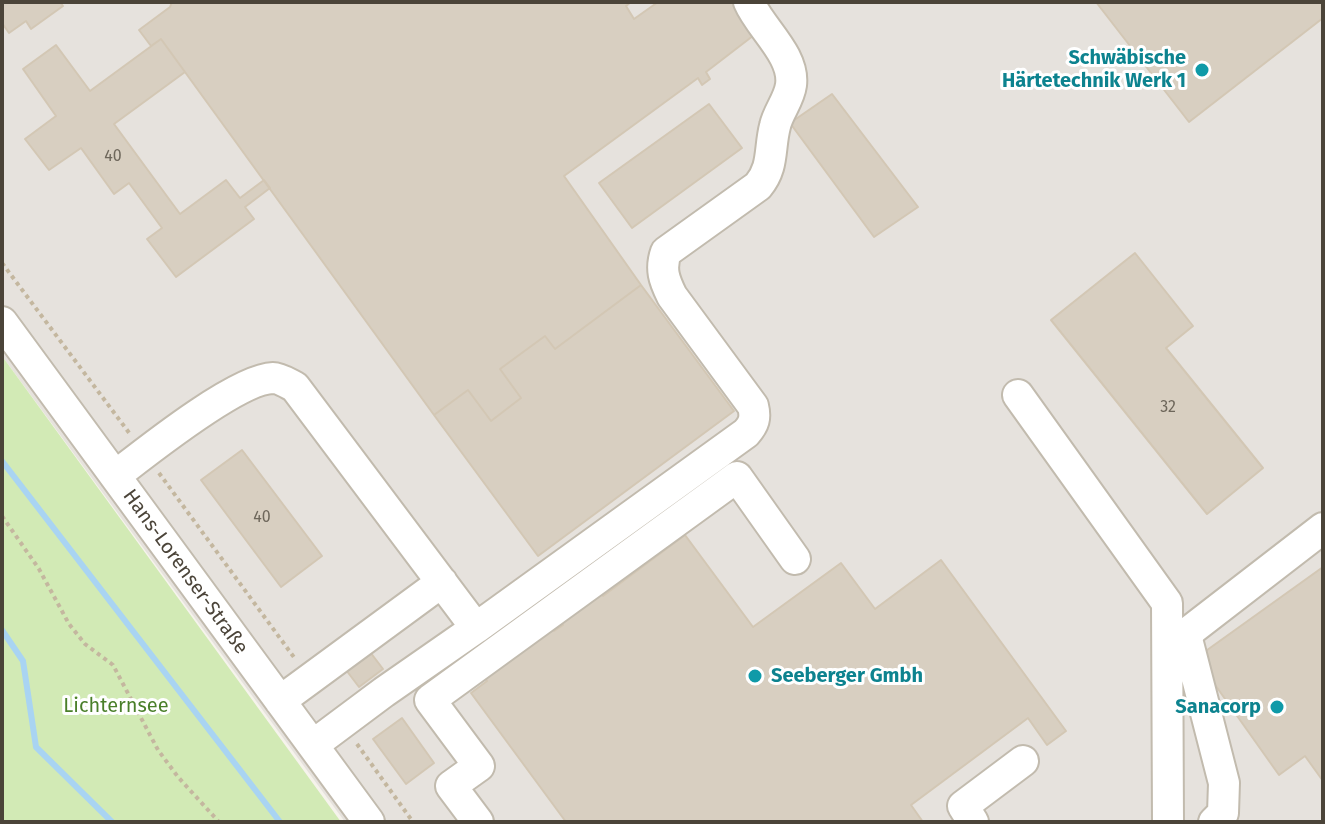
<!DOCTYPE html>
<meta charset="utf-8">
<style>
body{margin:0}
#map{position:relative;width:1325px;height:824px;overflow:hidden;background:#f6f3ec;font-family:"Fira Sans",sans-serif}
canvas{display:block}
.frame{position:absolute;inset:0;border:4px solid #4b4439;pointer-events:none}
</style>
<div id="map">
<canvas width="1325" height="824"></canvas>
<div class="frame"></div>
</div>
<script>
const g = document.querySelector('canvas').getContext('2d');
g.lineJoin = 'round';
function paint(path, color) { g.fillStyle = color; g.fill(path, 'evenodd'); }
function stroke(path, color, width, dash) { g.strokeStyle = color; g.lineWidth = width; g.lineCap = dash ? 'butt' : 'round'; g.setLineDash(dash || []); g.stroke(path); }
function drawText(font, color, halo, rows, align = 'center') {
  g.font = font + ' "Fira Sans",sans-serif'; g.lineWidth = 6; g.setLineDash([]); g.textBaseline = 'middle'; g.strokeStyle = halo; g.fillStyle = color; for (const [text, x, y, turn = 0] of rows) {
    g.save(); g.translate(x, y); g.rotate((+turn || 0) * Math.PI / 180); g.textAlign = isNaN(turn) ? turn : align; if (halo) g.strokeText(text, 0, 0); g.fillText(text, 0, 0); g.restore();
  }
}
paint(new Path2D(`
 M2,2H1323V822H345L2,356Z`), '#e6e2dd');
paint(new Path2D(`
 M2,356L341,822H2Z`), '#d2eab5');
stroke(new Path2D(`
 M2,461L280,822
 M2,630L23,661L36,747L112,822`), '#a9d4f2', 6);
const building = new Path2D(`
 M2,2H60L63,6L31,29L26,21L9,33L2,23Z
 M172,2H631L626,6L634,19L658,2H735L758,32L706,72L710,79L702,85L698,78L564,176L641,285L555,349L545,336L500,369L521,398L491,421L468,390L434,415L161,39L151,46L139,30L170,7Z
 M1096,2H1323V18L1189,122Z
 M161,39L185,72L114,124L180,214L226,180L240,198L264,180L270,188L245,207L254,219L176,277L147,239L162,228L129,183L114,194L81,148L49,170L25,139L56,116L23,69L56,45L90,91Z
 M832,94L918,207L874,237L790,123Z
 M709,104L742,148L632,228L599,183Z
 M1135,253L1193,326L1166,348L1263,468L1207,514L1051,320Z
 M641,285L734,411L538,556L434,415L468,390L491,421L521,398L500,369L545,336L555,349Z
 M242,450L322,556L281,587L201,480Z
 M685,535L753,627L841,563L875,609L941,560L1066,731L1047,745L1028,718L911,805L923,822H566L471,693L487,681L481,672L548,623L554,631L563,625L556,615L595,586L603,596Z
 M1323,567V781L1305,756L1279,775L1196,658Z
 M367,648L383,669L359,687L343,666Z
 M402,718L434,763L406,784L373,739Z`);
paint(building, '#d8cfc1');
stroke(building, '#d3c7b4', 2);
const minor = new Path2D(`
 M2,322L369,822
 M1018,395L1167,603L1168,822
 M115,476C146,452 237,379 273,378C280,378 289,384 295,387L476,628L746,433C754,424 756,418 753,406L672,296C664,280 660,269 666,252L758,186C774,167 769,149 775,126C778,112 789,100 791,85C795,55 760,28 749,2
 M280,701L442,582
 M313,745L384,692L476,628
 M478,822L451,786L479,766L430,700L737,477L795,559
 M973,822L963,806L1023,761
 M1214,822L1223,813L1224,783L1187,639L1191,630L1323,528`);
stroke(minor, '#c2bbae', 34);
stroke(new Path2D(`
 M2,263L130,434
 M159,473L296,660
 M2,516L39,569L69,624L85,644L113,665L158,750L178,777L219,822
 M357,744L413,822`), '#c4b79f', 4, [4, 4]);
stroke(minor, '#fff', 30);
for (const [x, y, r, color] of [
 [1202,70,8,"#0f9aa8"],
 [755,676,8,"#0f9aa8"],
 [1277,707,8,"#0f9aa8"]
]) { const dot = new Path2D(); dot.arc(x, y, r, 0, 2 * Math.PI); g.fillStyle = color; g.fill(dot); stroke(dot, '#fff', 3); }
drawText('16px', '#6e675b', null, [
 ["40",113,157],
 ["32",1168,408],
 ["40",262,518]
]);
drawText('bold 20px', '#0d838f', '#fff', [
 ["Schwäbische",1186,58],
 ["Härtetechnik Werk 1",1186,81],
 ["Seeberger Gmbh",771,676,"left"],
 ["Sanacorp",1261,707]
], 'right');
drawText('20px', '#4b4439', '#fff', [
 ["Hans-Lorenser-Straße",185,572,54]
]);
drawText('20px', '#4a7f2a', '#fff', [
 ["Lichternsee",116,706]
]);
</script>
